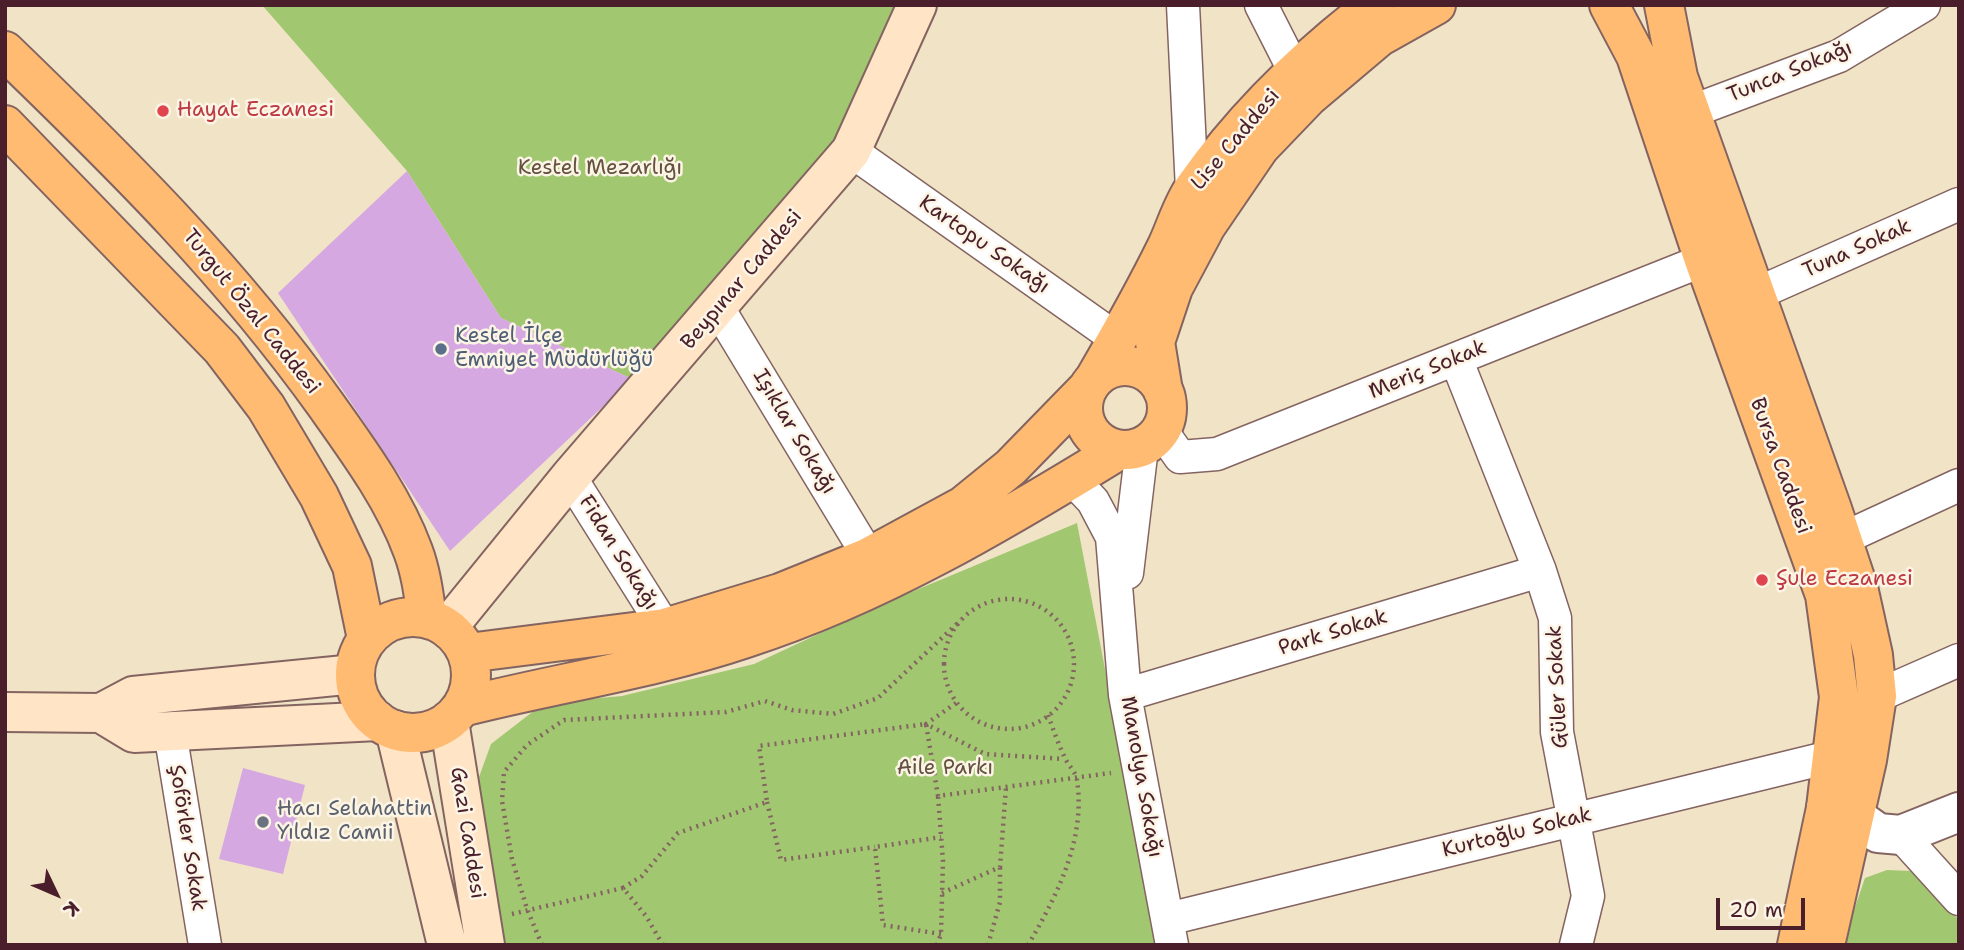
<!DOCTYPE html>
<meta charset="utf-8">
<style>
body{margin:0}
#map{position:relative;width:1964px;height:950px;overflow:hidden;background:#f1e3c6;font-family:"Shantell Sans",sans-serif}
canvas{display:block}
.frame{position:absolute;inset:0;border:7px solid #4a1f2b;pointer-events:none}
.north{position:absolute;left:21px;top:859px;width:70px;height:70px;-webkit-text-stroke:5px #fcf5e5;paint-order:stroke;rotate:134deg;font-size:19px;font-weight:700;line-height:28px;text-align:center;color:#4a1f2b}
.north::after{content:'';display:block;margin:auto;width:24px;height:32px;background:#4a1f2b;clip-path:polygon(50% 0,100% 100%,50% 72%,0 100%)}
.scale{position:absolute;left:1716px;top:898px;width:89px;height:32px;box-sizing:border-box;border:4px solid #4a1f2b;border-top:0;padding-left:9px;font-size:21px;line-height:24px;white-space:nowrap;color:#4a1f2b;-webkit-text-stroke:5px #fcf5e5;paint-order:stroke}
</style>
<div id="map">
<canvas width="1964" height="950"></canvas>
<div class="frame"></div>
<div class="north">K</div>
<div class="scale">20 m</div>
</div>
<script>
const g = document.querySelector('canvas').getContext('2d');
g.lineJoin = 'round';
function paint(path, color) { g.fillStyle = color; g.fill(path, 'evenodd'); }
function stroke(path, color, width, dash) { g.strokeStyle = color; g.lineWidth = width; g.lineCap = dash ? 'butt' : 'round'; g.setLineDash(dash || []); g.stroke(path); }
function drawText(font, color, halo, rows, align = 'center') {
  g.font = font + ' "Shantell Sans",sans-serif'; g.lineWidth = 5; g.setLineDash([]); g.textBaseline = 'middle'; g.strokeStyle = halo; g.fillStyle = color; for (const [text, x, y, turn = 0] of rows) {
    g.save(); g.translate(x, y); g.rotate((+turn || 0) * Math.PI / 180); g.textAlign = isNaN(turn) ? turn : align; if (halo) g.strokeText(text, 0, 0); g.fillText(text, 0, 0); g.restore();
  }
}
paint(new Path2D(`
 M262,5H898L839,145L632,379L501,318L407,171Z
 M1077,523L1158,945H504L475,788L491,744L544,703L622,696L754,664L885,603Z
 M1887,870L1912,871L1959,920V945H1842L1865,878Z`), '#a2c771');
paint(new Path2D(`
 M407,171L501,318L632,379L450,551L278,293Z
 M243,768L305,785L283,874L219,859Z`), '#d6a8e2');
const minor = new Path2D(`
 M1183,5L1192,190
 M1261,5L1295,72
 M1690,112L1839,56L1924,5
 M851,151L1117,339
 M1756,294L1959,204
 M718,308L869,557
 M1456,359L1540,571L1555,618L1557,732L1588,896L1576,945
 M1161,430L1180,457L1217,454L1704,260
 M570,477L665,628
 M1072,479L1093,501L1112,537L1125,695L1172,945
 M1842,539L1959,485
 M1127,573L1142,447
 M1125,695L1540,571
 M1877,696L1959,660
 M170,732L205,945
 M1901,835L1959,899
 M1168,919L1834,756L1855,759`);
const tertiary = new Path2D(`
 M1826,808L1854,816L1878,833L1901,835L1959,812`);
const secondary = new Path2D(`
 M448,627L570,477L851,151L917,5
 M5,712L101,713L133,696L355,674
 M101,713L134,733L378,721
 M449,721L485,945
 M395,730L447,945`);
const primary = new Path2D(`
 M1609,5L1636,56L1704,260L1825,595L1839,697L1826,808L1797,945
 M1664,5L1678,77L1832,509L1858,587L1873,655L1877,696L1867,760L1825,945
 M5,51C123,165 230,271 326,405C358,450 394,499 413,551C421,572 424,596 427,618
 M5,125L222,349L266,407L319,496L352,566L367,639
 M1083 408a42 42 0 1 1 84 0a42 42 0 1 1-84 0Z
 M1095,378C1120,335 1145,291 1167,246C1176,227 1182,205 1194,188C1243,118 1306,57 1374,5
 M1163,391L1155,342L1173,288L1206,226L1260,147L1308,97L1379,37L1436,5
 M355 675a58 58 0 1 1 116 0a58 58 0 1 1-116 0Z
 M468,653L665,628L780,593L869,557L963,506L1011,467L1087,389
 M462,707C556,683 654,669 746,638C879,595 1000,523 1119,450`);
stroke(minor, '#846461', 35);
stroke(tertiary, '#846461', 42);
stroke(secondary, '#846461', 42);
stroke(primary, '#846461', 42);
stroke(new Path2D(`
 M944 664a65 65 0 1 1 130 0a65 65 0 1 1-130 0Z
 M956,703L926,724L985,754L1064,759
 M767,802L781,860L875,847
 M623,888L642,876L678,833L767,802L759,746L926,724L938,796L1111,773
 M942,893L1000,867L1006,787
 M512,914L623,888L646,916L663,945
 M941,934L883,925L875,847L941,837
 M542,945L527,909L512,859L502,801L504,772L527,745L564,720L726,712L765,701L792,710L833,714L878,698L961,620
 M937,945L941,934L943,861L938,796
 M988,945L1000,902V867
 M1028,945C1057,896 1086,839 1077,780C1076,772 1067,764 1064,756C1058,743 1053,729 1048,715`), '#846461', 4.5, [2, 5]);
stroke(minor, '#fff', 32);
stroke(tertiary, '#fff', 38);
stroke(secondary, '#ffe4c6', 38);
stroke(primary, '#ffbb71', 38);
for (const [x, y, r, color] of [
 [163,111,7,"#e0444e"],
 [441,349,7,"#5c6f8a"],
 [1762,580,7,"#e0444e"],
 [263,822,7,"#6b7280"]
]) { const dot = new Path2D(); dot.arc(x, y, r, 0, 2 * Math.PI); g.fillStyle = color; g.fill(dot); stroke(dot, '#fcf5e5', 2.5); }
drawText('21px', '#4a1f2b', '#fcf5e5', [
 ["Tunca Sokağı",1790,72,-22],
 ["Lise Caddesi",1236,140,-50],
 ["Kartopu Sokağı",984,245,35],
 ["Tuna Sokak",1857,249,-24],
 ["Beypınar Caddesi",742,280,-50],
 ["Turgut Özal Caddesi",251,312,51],
 ["Meriç Sokak",1428,370,-22],
 ["Işıklar Sokağı",794,432,59],
 ["Bursa Caddesi",1780,466,70],
 ["Fidan Sokağı",618,553,58],
 ["Park Sokak",1333,633,-17],
 ["Güler Sokak",1558,687,-93],
 ["Manolya Sokağı",1141,777,80],
 ["Gazi Caddesi",467,833,81],
 ["Kurtoğlu Sokak",1517,833,-14],
 ["Şoförler Sokak",187,838,81]
]);
drawText('21px', '#be3a42', '#fcf5e5', [
 ["Hayat Eczanesi",177,111],
 ["Şule Eczanesi",1776,580]
], 'left');
drawText('21px', '#645140', '#fcf5e5', [
 ["Kestel Mezarlığı",600,169],
 ["Aile Parkı",945,769]
]);
drawText('21px', '#4e5e75', '#fcf5e5', [
 ["Kestel İlçe",455,337],
 ["Emniyet Müdürlüğü",455,361]
], 'left');
drawText('21px', '#5b616d', '#fcf5e5', [
 ["Hacı Selahattin",277,810],
 ["Yıldız Camii",277,834]
], 'left');
</script>
